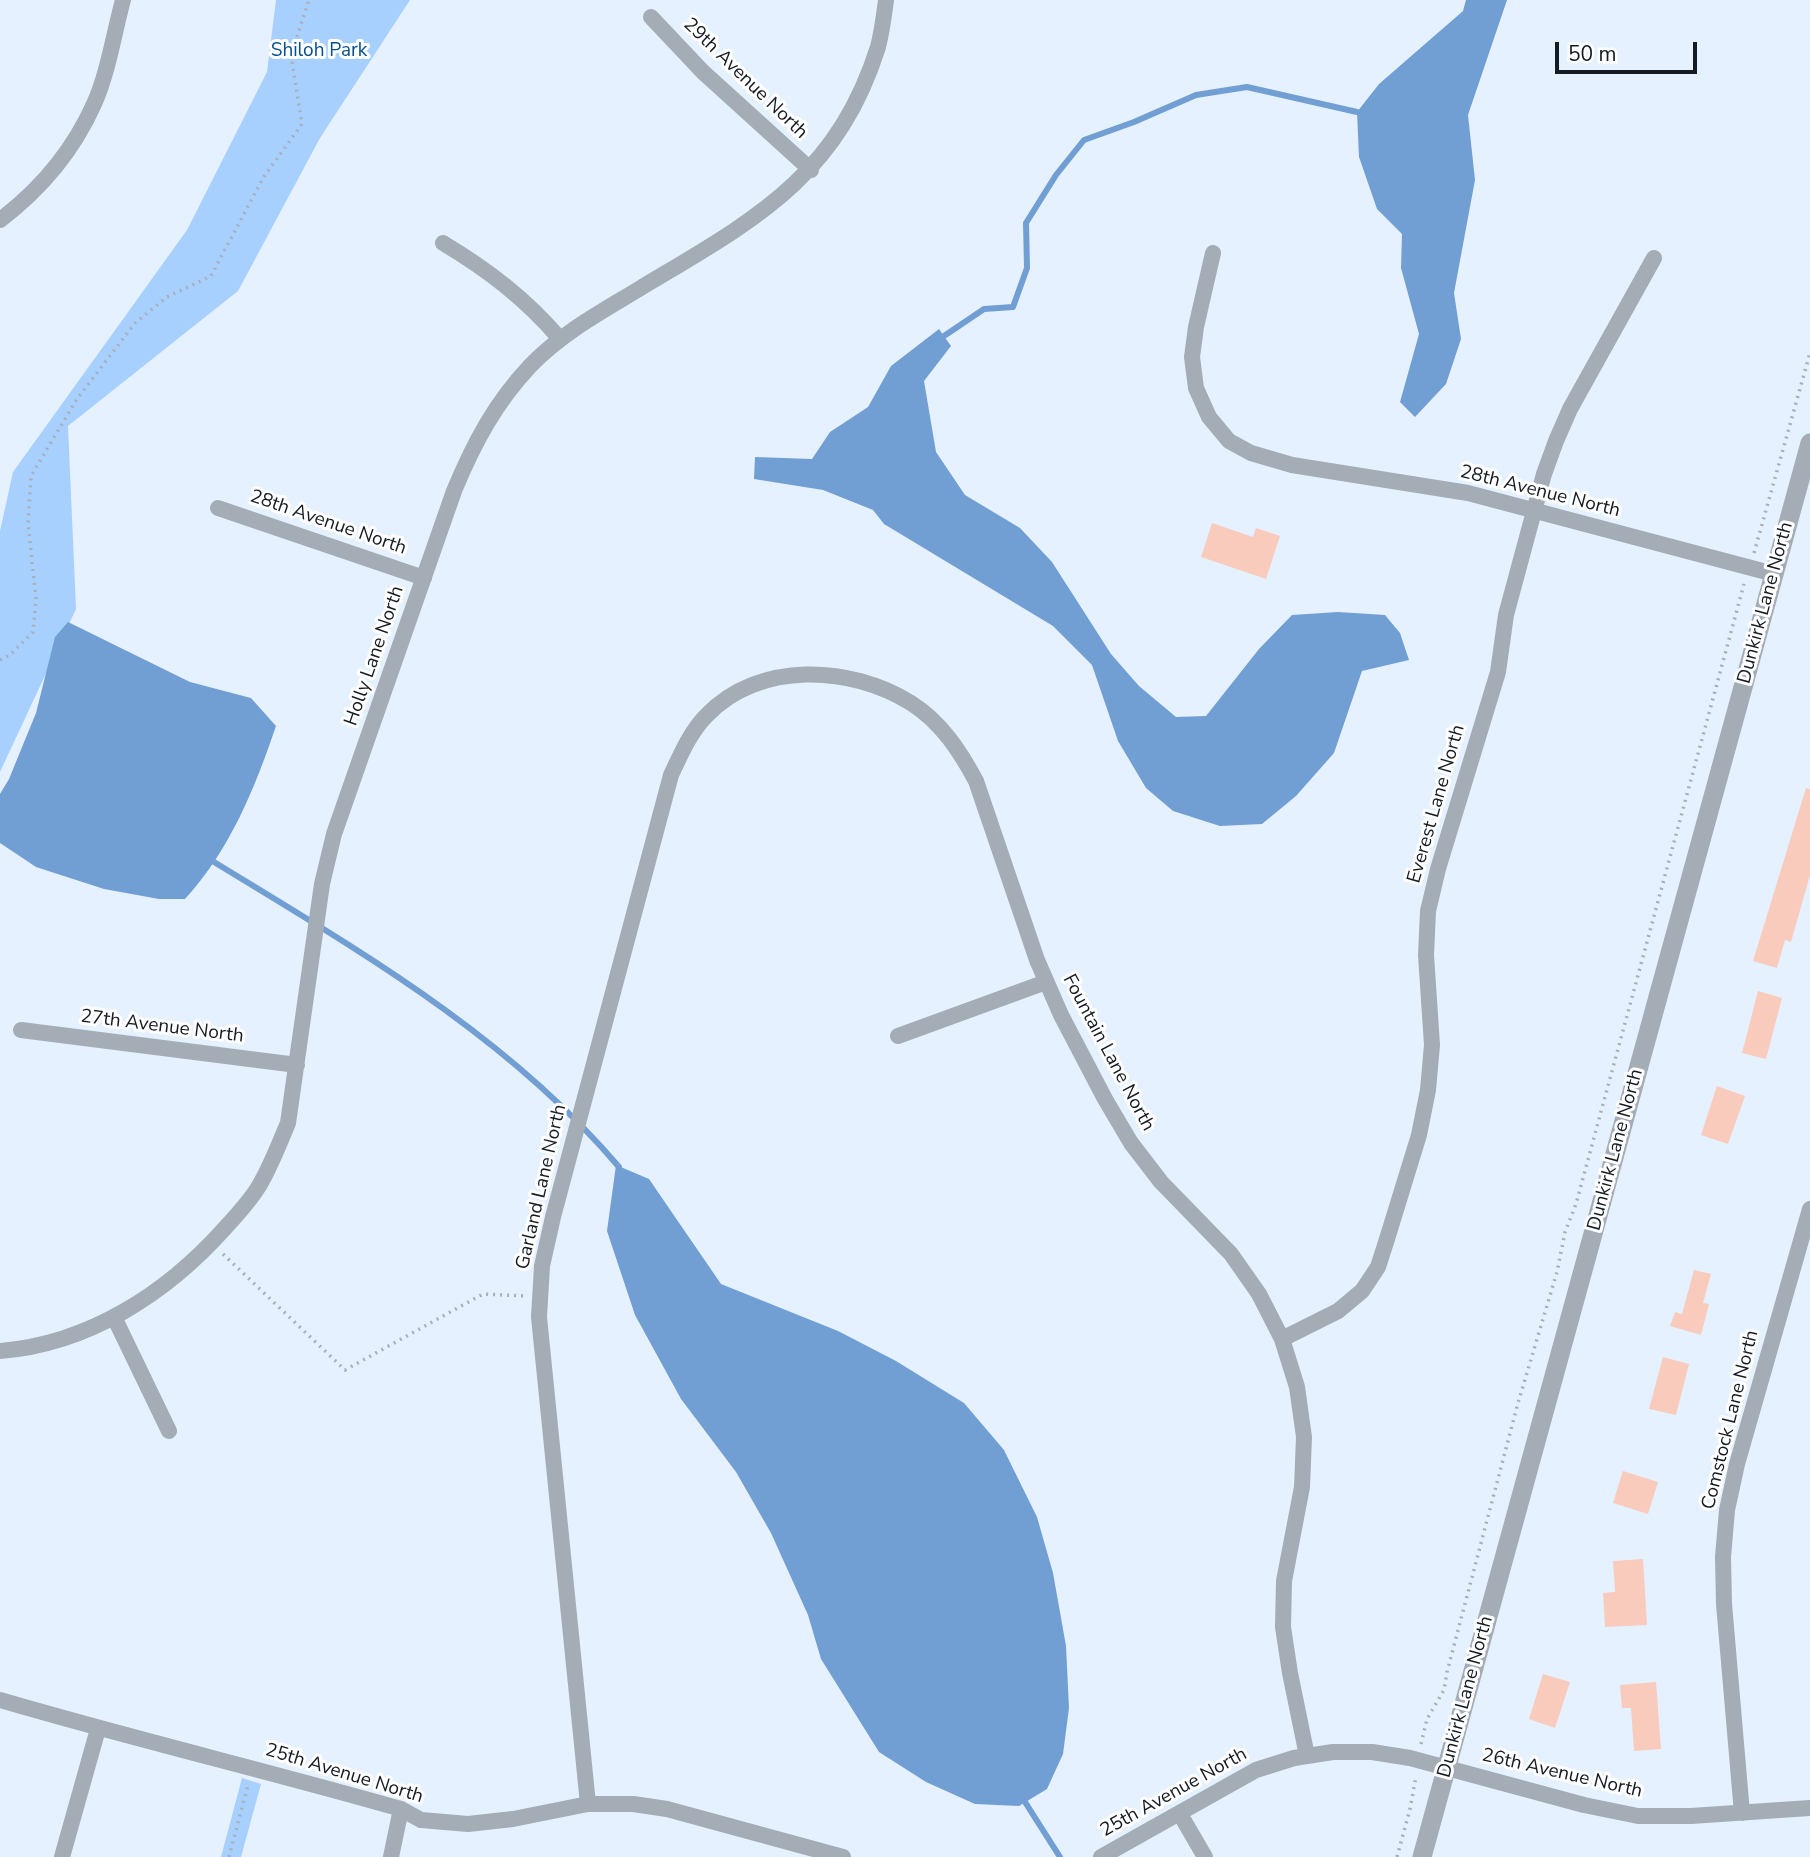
<!DOCTYPE html>
<style>
body{margin:0}
#map{position:relative;width:1810px;height:1857px;overflow:hidden;background:#e5f1ff;font-family:"Nunito Sans",sans-serif}
canvas{display:block}
.scale{position:absolute;left:1555px;top:42px;width:142px;height:32px;box-sizing:border-box;border:4px solid #141b23;border-top:0;padding-left:9px;font-size:21px;line-height:24px;white-space:nowrap;color:#141b23;-webkit-text-stroke:5px #fff;paint-order:stroke}
</style>
<div id="map">
<canvas width="1810" height="1857"></canvas>
<div class="scale">50 m</div>
</div>
<script>
const g = document.querySelector('canvas').getContext('2d');
g.lineJoin = 'round';
function paint(path, color) { g.fillStyle = color; g.fill(path, 'evenodd'); }
function stroke(path, color, width, dash) { g.strokeStyle = color; g.lineWidth = width; g.lineCap = dash ? 'butt' : 'round'; g.setLineDash(dash || []); g.stroke(path); }
function drawText(font, color, halo, rows, align = 'center') {
  g.font = font + ' "Nunito Sans",sans-serif'; g.lineWidth = 6; g.setLineDash([]); g.textBaseline = 'middle'; g.strokeStyle = halo; g.fillStyle = color; for (const [text, x, y, turn = 0] of rows) {
    g.save(); g.translate(x, y); g.rotate((+turn || 0) * Math.PI / 180); g.textAlign = isNaN(turn) ? turn : align; if (halo) g.strokeText(text, 0, 0); g.fillText(text, 0, 0); g.restore();
  }
}
paint(new Path2D(`
 M276,0H410L320,138L238,291L68,426L76,609L0,772V531L13,472L187,230L267,72Z
 M242,1778L261,1784L241,1857H221Z`), '#a8d0ff');
paint(new Path2D(`
 M1466,0H1507L1468,115L1475,180L1454,293L1461,339L1446,384L1415,417L1400,402L1419,334L1401,268L1402,234L1377,209L1359,157L1357,112L1379,84L1463,11Z
 M939,329L951,346L924,381L936,452L965,495L1020,528L1052,562L1111,654L1139,686L1176,717L1206,716L1259,649L1292,615L1338,612L1385,615L1400,633L1409,660L1362,671L1334,753L1296,796L1262,824L1220,826L1173,811L1146,788L1118,741L1092,665L1053,626L884,524L873,510L823,490L754,479L755,457L812,459L830,432L868,407L891,366Z
 M68,622L190,682L251,698L276,726C255,788 230,850 185,899H159L104,889L36,867L0,843V794L9,779L36,713L55,637Z
 M616,1165L649,1179L721,1284L838,1331L896,1361L964,1403L1004,1450L1037,1517L1053,1573L1066,1646L1069,1708L1063,1754L1047,1789L1019,1806L975,1804L926,1782L879,1752L821,1659L808,1615L771,1533L736,1472L681,1399L635,1315L607,1231Z`), '#719fd4');
stroke(new Path2D(`
 M944,336L984,309L1013,307L1027,268L1026,223L1056,175L1084,140L1134,122L1196,95L1247,87L1357,112
 M214,862C358,950 508,1036 619,1167
 M1025,1802L1060,1857`), '#719fd4', 6);
paint(new Path2D(`
 M1212,523L1253,537L1256,528L1280,536L1266,579L1201,557Z
 M1806,788L1810,789V875L1791,942L1785,940L1777,968L1753,961Z
 M1758,991L1782,998L1766,1059L1742,1053Z
 M1717,1086L1745,1096L1728,1144L1701,1135Z
 M1694,1270L1711,1274L1703,1303L1709,1304L1701,1335L1670,1326L1675,1312L1682,1314Z
 M1663,1357L1689,1364L1676,1415L1649,1409Z
 M1623,1471L1658,1482L1648,1514L1613,1503Z
 M1643,1559L1647,1625L1605,1627L1603,1593L1615,1592L1613,1561Z
 M1543,1674L1570,1682L1555,1728L1529,1719Z
 M1656,1682L1661,1749L1634,1751L1631,1708H1622L1620,1685Z`), '#f9cbbd');
stroke(new Path2D(`
 M1754,553L1810,353
 M0,660L10,655L33,632L36,599L28,523L31,476L77,399L135,323L167,297L211,276L263,178L302,124L291,55L309,0
 M223,1254L345,1370L483,1294L524,1296
 M1421,1744L1427,1719L1444,1690L1447,1672L1518,1403L1557,1272L1565,1232L1576,1204L1744,584
 M229,1857L248,1785
 M1397,1857L1410,1809L1416,1776`), '#a6b0bc', 3.5, [2, 5]);
stroke(new Path2D(`
 M651,17L703,72L811,170
 M0,220C41,189 73,151 94,104C108,73 114,33 123,0
 M443,243C488,270 526,299 560,339
 M1213,253L1196,327L1192,357L1196,388L1209,417L1229,441L1251,453L1292,465L1468,493L1774,574
 M218,508L424,578
 M21,1030L297,1065
 M898,1036L1046,982
 M114,1317L169,1431
 M1282,1339L1338,1311L1362,1291L1378,1267L1387,1239L1419,1135L1428,1090L1432,1045L1426,955L1428,911L1438,869L1498,672L1506,615L1544,474L1556,441L1570,409L1654,258
 M0,1351C89,1344 167,1293 225,1228C237,1215 250,1201 259,1186C271,1166 279,1144 288,1123L322,884L334,834L454,491C474,443 495,403 531,365C562,333 601,312 639,289C750,222 836,180 878,47C882,32 884,15 886,0
 M0,1700C133,1739 268,1771 401,1809L421,1820L468,1824L513,1819L588,1804H633L667,1809L843,1857
 M588,1804L539,1317L542,1266L553,1217L671,775C681,754 690,732 707,715C759,661 850,665 911,703C941,722 960,751 976,781L1037,960L1061,1015L1105,1099L1131,1143L1161,1182L1231,1254L1259,1294L1282,1339L1297,1387L1304,1437L1302,1487L1284,1581L1283,1627L1290,1673L1307,1756
 M1742,1813L1724,1604L1723,1557L1727,1510L1737,1464L1810,1209
 M1180,1814L1205,1857
 M62,1857L98,1729
 M391,1857L401,1809
 M1101,1857L1256,1770L1294,1758L1333,1752H1372L1410,1758L1584,1805L1638,1816H1691L1810,1808`), '#a4acb6', 16);
stroke(new Path2D(`
 M1422,1857L1810,443`), '#a4acb6', 19);
drawText('19px', '#074e8e', '#fff', [
 ["Shiloh Park",319,51]
]);
drawText('19px', '#141b23', '#fff', [
 ["29th Avenue North",745,79,44],
 ["28th Avenue North",1540,492,14],
 ["28th Avenue North",328,523,19],
 ["Dunkirk Lane North",1766,603,-75],
 ["Holly Lane North",375,656,-71],
 ["Everest Lane North",1437,804,-74],
 ["27th Avenue North",162,1027,7],
 ["Fountain Lane North",1108,1053,62],
 ["Dunkirk Lane North",1616,1150,-75],
 ["Garland Lane North",542,1187,-77],
 ["Comstock Lane North",1731,1420,-76],
 ["Dunkirk Lane North",1466,1697,-75],
 ["25th Avenue North",344,1774,17],
 ["26th Avenue North",1562,1774,13],
 ["25th Avenue North",1174,1793,-29]
]);
</script>
